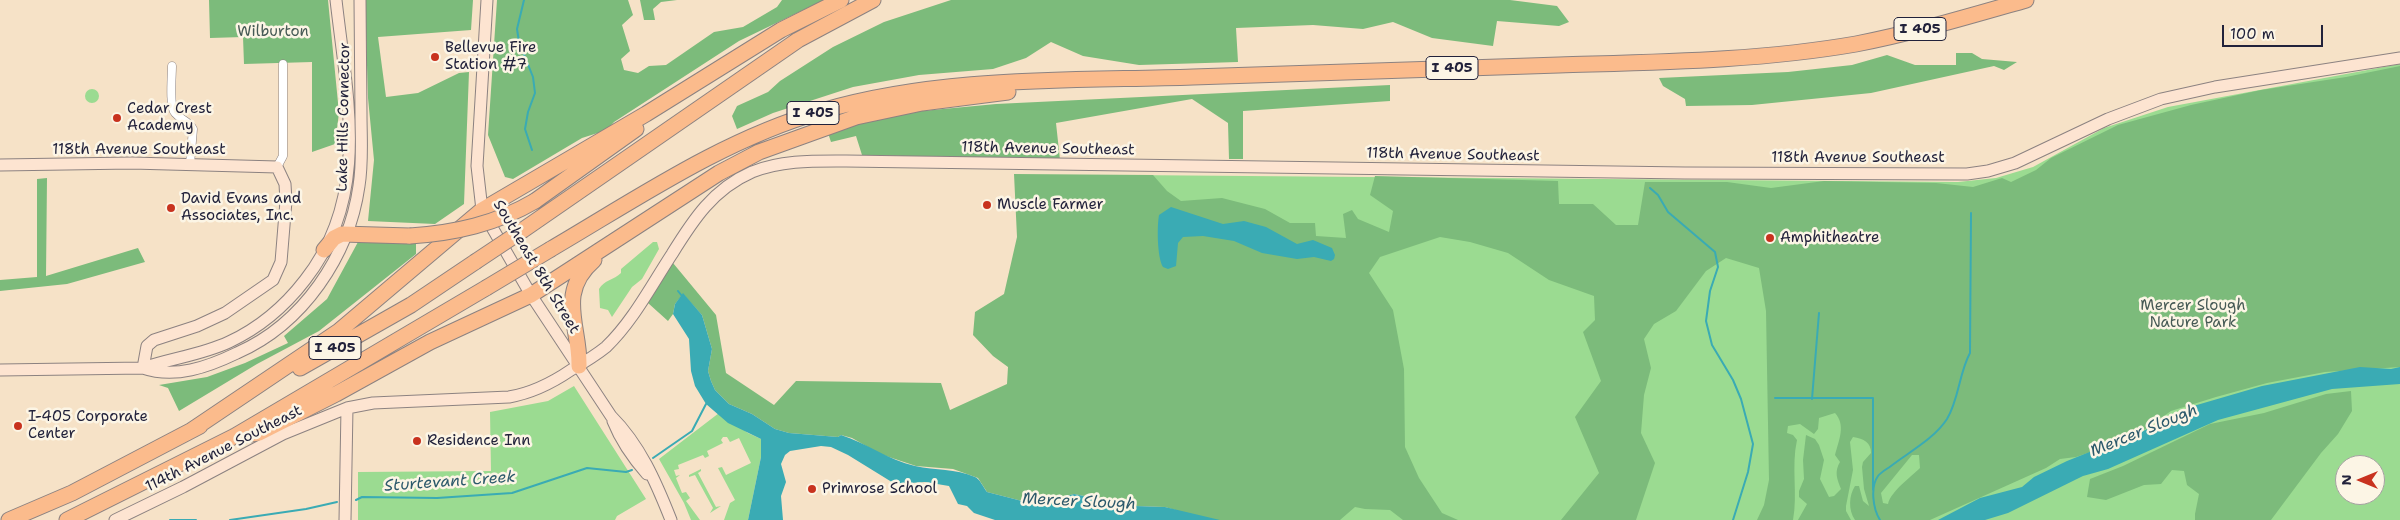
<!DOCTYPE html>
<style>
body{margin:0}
#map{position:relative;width:2400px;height:520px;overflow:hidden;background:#f6e2c7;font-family:"Shantell Sans",sans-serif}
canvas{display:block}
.north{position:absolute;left:2335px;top:455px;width:50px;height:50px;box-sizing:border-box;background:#fcf5e5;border:1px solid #a5a1a1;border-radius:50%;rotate:270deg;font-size:14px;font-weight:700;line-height:20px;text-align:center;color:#22223b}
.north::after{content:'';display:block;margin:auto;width:18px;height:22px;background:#c8321e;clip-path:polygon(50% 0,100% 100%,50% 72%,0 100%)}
.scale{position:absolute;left:2222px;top:25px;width:101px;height:22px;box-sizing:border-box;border:2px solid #22223b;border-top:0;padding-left:6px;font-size:15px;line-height:18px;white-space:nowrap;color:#22223b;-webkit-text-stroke:4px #fcf5e5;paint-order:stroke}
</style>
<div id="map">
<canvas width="2400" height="520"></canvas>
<div class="north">N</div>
<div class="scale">100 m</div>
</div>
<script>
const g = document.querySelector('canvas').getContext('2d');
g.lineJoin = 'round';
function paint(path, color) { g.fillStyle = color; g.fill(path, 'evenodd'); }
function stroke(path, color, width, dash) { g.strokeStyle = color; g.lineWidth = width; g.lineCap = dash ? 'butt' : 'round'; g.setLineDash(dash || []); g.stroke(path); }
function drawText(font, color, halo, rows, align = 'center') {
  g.font = font + ' "Shantell Sans",sans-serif'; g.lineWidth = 5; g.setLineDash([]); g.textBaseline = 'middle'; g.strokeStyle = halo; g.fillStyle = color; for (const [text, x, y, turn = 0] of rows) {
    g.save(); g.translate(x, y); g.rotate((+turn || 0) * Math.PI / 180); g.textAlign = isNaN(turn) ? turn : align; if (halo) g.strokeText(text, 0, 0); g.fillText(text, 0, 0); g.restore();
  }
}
paint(new Path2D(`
 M2400,64V520H1210L1129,175L1958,182L1996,178L2033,167L2104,128L2168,107ZM2345,465H2375V495H2345Z
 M85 96a7 7 0 1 1 14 0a7 7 0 1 1-14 0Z
 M653,242H657L659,249L642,279L632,287L612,317L608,310L600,308L599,289C604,280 614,280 621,273V269Z
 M574,386L646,499L617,516L615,520H358V472L491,471L490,412L548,401Z
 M719,413L748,433L761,439V457L748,520H724L730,503L735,500L718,468L722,467L726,475L751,463L739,438L730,442L727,437H723L721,440L723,443L707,451L709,456L705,458L703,455L678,465L679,469L674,470L676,476L680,475L676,478L682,493L686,492L690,498L686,501L700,520H691L684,503L659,459Z
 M701,469V471L698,473L716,507L721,506L710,513L713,508L695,475L689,477V475Z`), '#9bdb91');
paint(new Path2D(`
 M209,0H328L339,113L335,144L312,152V62L244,64L243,37L210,38Z
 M365,0H473L471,30L378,37L386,97L418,93L459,73L469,72L464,204L435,224L368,221L374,160L368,98Z
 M497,0H628L633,15L622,25L630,51L621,59L624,70L638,73L649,66L666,65L714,32L743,27L777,7L782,0H824L739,41L614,122L607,130L582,138L513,179L505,177L488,135Z
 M640,0H677L661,2L653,9L655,20H644Z
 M951,0H1510L1557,6L1569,22L1559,26L1497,21L1493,46L1432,38L1393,22L1363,29L1313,25L1236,28L1238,62L1139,65L1083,56L1051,42L1026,58L993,69L919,75L853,87L773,113L737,129L732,116L737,106L768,92L780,81L833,47L884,22Z
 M1956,53H1972L1982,59L2017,62L2004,70L1994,66L1871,93L1752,105L1686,106L1685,99L1663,86L1659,78L1788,72L1852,65L1887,55L1915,65H1956Z
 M2400,66V367L2325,372L2267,383L2216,397L2171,411L2147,428L2119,442L2076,457L2060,459L2046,468L1930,520H1855C1848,510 1849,495 1855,486H1859L1863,501L1869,506L1864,489L1862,467L1863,462L1871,453C1871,442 1864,439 1853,437L1850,442L1853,470L1846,506V511L1851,520H1798L1807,504L1799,497V491L1804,479L1803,460L1806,435L1815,439L1819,445L1824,460L1820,479L1829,497L1834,496L1841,489C1837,479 1834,472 1840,462L1835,455C1839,440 1846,425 1835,413L1819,418L1818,429L1814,434L1800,424L1788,426L1787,433L1793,435L1797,440C1791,467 1798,494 1793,520H1757L1764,505L1769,480L1766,311L1759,268L1726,258L1706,271L1676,311L1654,324L1644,339L1651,368L1644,395L1641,433L1655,463L1636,520H1561L1599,473L1575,417L1601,381L1583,332L1595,320L1594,296L1549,280L1508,253L1470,242L1440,237L1380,257L1369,273L1393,310L1404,369L1405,447L1419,478L1442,513L1458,520H1403L1390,510L1365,509L1355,507L1340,520H1209L1165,507L1135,506L1074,494L1047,501H1022L987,492L978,478L953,469L916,466L880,454L852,438L841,435L838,437L789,433L775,429L752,414L729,404L715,390L711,381L708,371L712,349L702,315L683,294L675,304L673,314L668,321L648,303L673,263L716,315L726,373L774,405L796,381L941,383L950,410L1007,384L1008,367L993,356L973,335L975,312L1004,294L1017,237L1014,174L1153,175L1167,191L1181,201L1222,198L1265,209L1290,223H1315L1316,236L1346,238L1343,214L1352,210L1358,219L1389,232L1393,211L1370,195L1375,176L1558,181L1559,204H1593L1616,225H1638L1645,182H1727L1771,188L1824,181L1936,183L1973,187L2002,178L2011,182L2036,170L2051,158L2118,125L2191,105L2261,90L2346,77ZM1912,455H1919L1920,468C1911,477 1891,491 1888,504L1883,503L1881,493Z
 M1390,85V101L1243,111V159H1229L1228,123L1192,99L1056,123L1060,160L862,155L856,136L831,142L828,133L869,121L922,111L996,104Z
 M47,178L46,276L138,248L145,262L67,284L0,291V280L37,277V179Z
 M358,242L416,244V254L319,331L257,364L179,411L168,388L159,385L207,377L245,363L288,343L284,336L327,299Z
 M2351,391L2352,411L2338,434L2321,453L2271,520H2195V514L2199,494L2187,485L2184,471L2172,470L2161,484L2144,485L2106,500L2087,497L2090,479L2123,466L2210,424L2264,413L2326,394Z`), '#7cbb7b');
paint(new Path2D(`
 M1171,207L1223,224L1244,221L1266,227L1297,244L1313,240L1332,248L1335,255L1334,259L1331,261L1314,257L1297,259L1262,253L1234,241L1203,236L1183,237L1178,243L1176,266L1168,269L1163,267C1157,257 1157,226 1159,215Z
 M683,293L702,315L712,349L708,371L711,381L715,390L729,404L752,414L775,429L789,433L838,437L841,435C867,443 888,460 915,466C936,471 955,468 975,477C980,479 983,487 987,492L1022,501H1047L1074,494L1135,506L1165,507L1220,520H995L974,513L967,506L958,504L949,486L925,482L895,484L848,455L831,447L821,446L790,451L785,455L781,464L786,482L781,496L783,520H748L761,457V439L728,423L706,404L695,386L691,371L689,339L673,314L675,304Z
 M2360,367L2391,369L2400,367V384L2332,389L2218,420L2108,469L2083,476L2008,513L1985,520H1938L1980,498L2022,487L2034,477L2067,461L2097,449L2116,445L2190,407L2262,386Z`), '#3aabb4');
stroke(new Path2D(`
 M524,0L517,29L519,42L533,77L535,93L528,112L525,129L532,150
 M1650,188L1658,195L1668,212L1715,252L1718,267L1710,291L1706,321L1712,345L1733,380L1741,399L1753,444L1748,472L1733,520
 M678,291L682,296
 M1775,398H1873V490
 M1812,399L1819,313
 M653,458L692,431L706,404
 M356,500L362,497L437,498L512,493L587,468L626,472L632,470
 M170,520H196
 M230,520L306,509L337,502
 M1880,520C1873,509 1870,487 1878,476C1881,472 1887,469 1891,466C1909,452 1934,439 1947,419C1959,399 1959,373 1970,353L1971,213`), '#3aabb4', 2);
const street = new Path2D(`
 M172,66C172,75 169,107 175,113C181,120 189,121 193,129L190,164
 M277,167L283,156V64`);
const secondary = new Path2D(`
 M487,0L477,166L482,210L531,295L611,416C640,445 656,482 671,520
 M0,165L132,163L277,167L285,184L286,201L281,262L273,280L225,313L197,326L154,340L147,346L143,368
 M143,368C175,379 208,367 237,353C303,324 349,256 359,186C363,162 361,138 361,114C361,76 360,38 360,0
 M0,370L143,368C172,358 201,355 229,342C259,328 285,306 305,280C371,196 347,98 336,0
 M613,421C621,441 632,457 647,474
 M115,520L183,487L283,434L347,408L373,403L509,397C532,393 552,383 571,370C583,363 595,356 606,347C633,321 651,286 672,254C693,220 713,189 752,172C782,160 814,161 846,161L1685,173L1967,174L1988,171L2015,163L2108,119L2161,99L2215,87L2400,58
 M345,520L347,408`);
const highway = new Path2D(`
 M535,201L636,129
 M523,230L798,40L873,0
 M551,249C638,198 724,139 822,111C941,76 1070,81 1193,77C1315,73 1437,69 1559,65C1658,62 1758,61 1856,44C1913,33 1970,16 2026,0
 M324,250L334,238L342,234L410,236
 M579,366C580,326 556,293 594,260
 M300,368L411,305L475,262
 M192,430L339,331L482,210L646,114L781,30L841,0
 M235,436L259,433L336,394L430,342L531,295L719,173L759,152L856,117L922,103L1008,92
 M9,520L72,493L200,426
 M67,520L235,436L486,288`);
stroke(street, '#8c8281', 9);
stroke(secondary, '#8c8281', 13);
stroke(highway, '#8c8281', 17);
stroke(street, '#fff', 8);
stroke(secondary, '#fde4d1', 11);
stroke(highway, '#fbbb8c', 15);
const highwayBridge = new Path2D(`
 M410,236C455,233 496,224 535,201
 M475,262L523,230
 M486,288L551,249`);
stroke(highwayBridge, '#8c8281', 17, []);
stroke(highwayBridge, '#fbbb8c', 15);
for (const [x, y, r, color] of [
 [435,57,5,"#c8321e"],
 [117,118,5,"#c8321e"],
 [987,205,5,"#c8321e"],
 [171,208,5,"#c8321e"],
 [1770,238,5,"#c8321e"],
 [18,426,5,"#c8321e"],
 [417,441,5,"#c8321e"],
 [812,489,5,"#c8321e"]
]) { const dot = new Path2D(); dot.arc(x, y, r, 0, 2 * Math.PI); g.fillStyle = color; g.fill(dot); stroke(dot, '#fcf5e5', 2); }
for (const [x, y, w] of [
 [1920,29,52],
 [1452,68,52],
 [813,113,52],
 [335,348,52]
]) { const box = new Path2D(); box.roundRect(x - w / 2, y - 11.5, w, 23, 4); g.fillStyle = '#fcf5e5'; g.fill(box); stroke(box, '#22223b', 1); }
drawText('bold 14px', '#22223b', null, [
 ["I 405",1920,29],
 ["I 405",1452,68],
 ["I 405",813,113],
 ["I 405",335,348]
]);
drawText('15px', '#465a55', '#fcf5e5', [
 ["Wilburton",273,32],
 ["Mercer Slough",2193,306],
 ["Nature Park",2193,323]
]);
drawText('15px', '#22223b', '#fcf5e5', [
 ["Bellevue Fire",445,48],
 ["Station #7",445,65],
 ["Cedar Crest",127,109],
 ["Academy",127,126],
 ["David Evans and",181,199],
 ["Associates, Inc.",181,216],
 ["Muscle Farmer",997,205],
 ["Amphitheatre",1780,238],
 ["I-405 Corporate",28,417],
 ["Center",28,434],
 ["Residence Inn",427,441],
 ["Primrose School",822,489]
], 'left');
drawText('15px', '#22223b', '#fcf5e5', [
 ["Lake Hills Connector",344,117,-89],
 ["118th Avenue Southeast",1048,149,1],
 ["118th Avenue Southeast",139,150],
 ["118th Avenue Southeast",1453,155,1],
 ["118th Avenue Southeast",1858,158],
 ["Southeast 8th Street",536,267,59],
 ["114th Avenue Southeast",224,449,-27]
]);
drawText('italic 16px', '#2c596b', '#fcf5e5', [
 ["Mercer Slough",2144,431,-22],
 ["Sturtevant Creek",450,482,-4],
 ["Mercer Slough",1079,502,3]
]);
</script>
